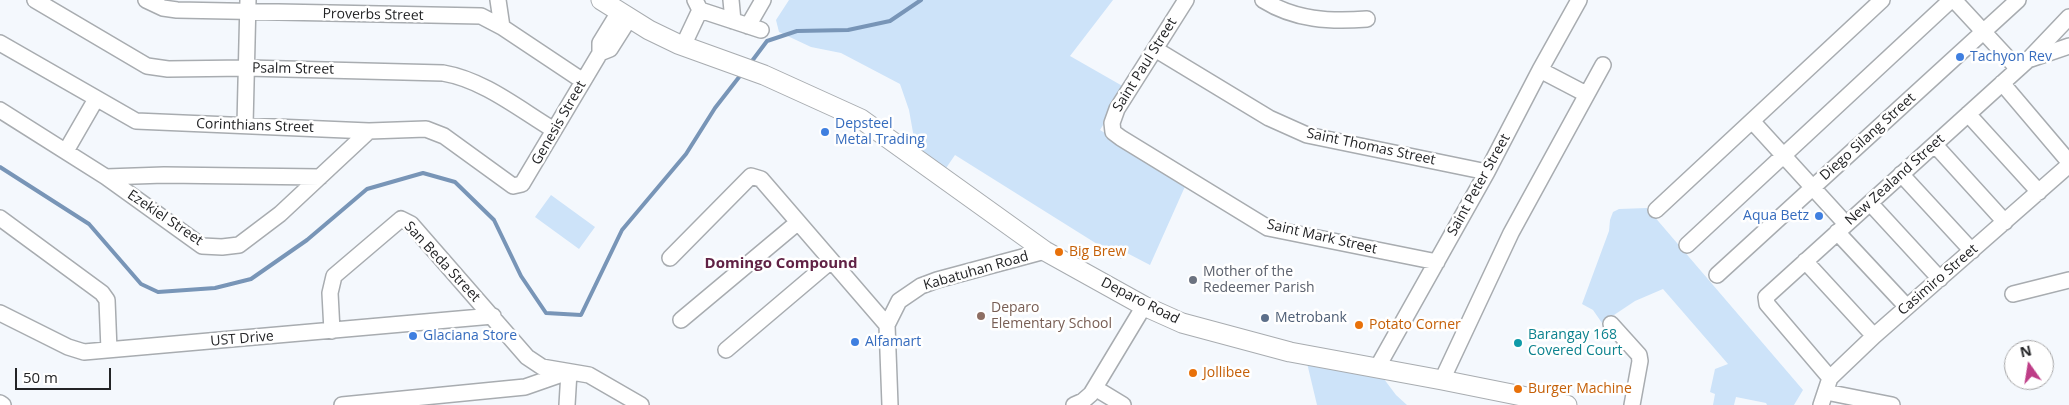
<!DOCTYPE html>
<style>
body{margin:0}
#map{position:relative;width:2069px;height:405px;overflow:hidden;background:#f4f8fd;font-family:"Open Sans",sans-serif}
canvas{display:block}
.north{position:absolute;left:2004px;top:340px;width:50px;height:50px;box-sizing:border-box;background:#fff;border:1px solid #a7a7a8;border-radius:50%;rotate:347deg;font-size:14px;font-weight:700;line-height:20px;text-align:center;color:#232426}
.north::after{content:'';display:block;margin:auto;width:18px;height:22px;background:#be3d87;clip-path:polygon(50% 0,100% 100%,50% 72%,0 100%)}
.scale{position:absolute;left:15px;top:368px;width:96px;height:22px;box-sizing:border-box;border:2px solid #232426;border-top:0;padding-left:6px;font-size:15px;line-height:18px;white-space:nowrap;color:#232426;-webkit-text-stroke:4px #fff;paint-order:stroke}
</style>
<div id="map">
<canvas width="2069" height="405"></canvas>
<div class="north">N</div>
<div class="scale">50 m</div>
</div>
<script>
const g = document.querySelector('canvas').getContext('2d');
g.lineJoin = 'round';
function paint(path, color) { g.fillStyle = color; g.fill(path, 'evenodd'); }
function stroke(path, color, width, dash) { g.strokeStyle = color; g.lineWidth = width; g.lineCap = dash ? 'butt' : 'round'; g.setLineDash(dash || []); g.stroke(path); }
function drawText(font, color, halo, rows, align = 'center') {
  g.font = font + ' "Open Sans",sans-serif'; g.lineWidth = 5; g.setLineDash([]); g.textBaseline = 'middle'; g.strokeStyle = halo; g.fillStyle = color; for (const [text, x, y, turn = 0] of rows) {
    g.save(); g.translate(x, y); g.rotate((+turn || 0) * Math.PI / 180); g.textAlign = isNaN(turn) ? turn : align; if (halo) g.strokeText(text, 0, 0); g.fillText(text, 0, 0); g.restore();
  }
}
paint(new Path2D(`
 M789,0H1113L1070,56L1126,88L1100,130L1187,182L1150,265L1125,252L1121,259L955,155L942,174L917,155L909,110L900,84L841,53L811,47L779,32L776,20Z
 M551,195L595,227L579,249L535,217Z
 M1647,208L1803,390L1794,405H1767L1766,403L1736,397L1734,405H1713L1715,394L1710,392L1715,369L1728,364L1663,289L1635,301L1602,323L1593,310L1582,304L1609,231L1610,220L1613,212L1619,209Z
 M1307,363L1384,379L1396,395L1407,405H1317Z`), '#cde3f9');
stroke(new Path2D(`
 M749,65L767,41L797,31L848,30L890,21L921,0
 M0,167L89,224L141,284L158,292L215,288L251,279L307,240L367,189L423,173L455,182L494,220L521,276L546,313L581,315L622,230L686,154L715,108L743,72`), '#7895b7', 4);
const minor = new Path2D(`
 M35,0L147,66L168,69L247,68L443,73C484,80 519,109 554,130
 M146,0L163,8L177,10L481,16L502,27L583,81
 M498,0L502,27
 M695,0L700,10L761,30
 M731,0L733,21
 M1186,0L1117,109L1112,123L1113,132L1121,138L1268,228L1437,262
 M1263,0C1295,20 1330,22 1367,19
 M1954,0L2018,69
 M748,26L763,0
 M0,43L136,121L369,131L426,129L444,136L513,186L522,184L600,53V43L619,12
 M683,46L700,10
 M1155,49L1269,118L1307,135L1487,172
 M600,53L610,49L629,19
 M2031,59L2069,46
 M1540,70L1586,94
 M2002,83L2069,162
 M0,110L106,177L202,246L222,247L239,245L280,214L369,131
 M1968,114L2039,192
 M1752,121L1846,224
 M245,125L248,0
 M1935,145L2005,222
 M66,151L96,99
 M1901,174L1972,251
 M106,177L164,175L320,177
 M1870,203L1940,279
 M1656,210L1882,0
 M0,218L102,293L107,300L109,350
 M1837,232L1907,307
 M1687,245L1951,0
 M670,258L751,176L761,179L887,325
 M1805,261L1874,336
 M1717,275L2018,0
 M2013,294L2069,280
 M0,313L68,347L84,352L493,316
 M681,320L797,223
 M1611,324L1639,355L1640,361L1632,405
 M332,331L330,293L334,276L401,219L411,224L527,357L542,367L589,375L641,405
 M726,350L831,261
 M1377,368L1487,172L1540,70L1579,0
 M1830,378L1767,304L1766,297L2029,59L2069,17
 M1442,380L1511,233L1603,65
 M1095,388L1123,405
 M1826,392L1892,405
 M0,403L3,405
 M342,405L525,387L568,372
 M567,405L569,372
 M890,405L887,325L899,301L921,286L937,280L1045,251
 M1074,405L1083,401L1091,394L1144,306
 M1821,405L1830,378L1874,336L2069,165`);
const major = new Path2D(`
 M601,0L649,30L678,44L764,75L861,119L1045,251L1144,306L1182,323L1290,352L1442,380L1567,405`);
stroke(minor, '#a8acb0', 18);
stroke(major, '#a8acb0', 21);
stroke(minor, '#fff', 15);
stroke(major, '#fff', 19);
for (const [x, y, r, color] of [
 [1960,57,5,"#3f7fe0"],
 [825,132,5,"#3f7fe0"],
 [1819,216,5,"#3f7fe0"],
 [1059,252,5,"#e8710a"],
 [1193,280,5,"#6b7280"],
 [981,316,5,"#8d6e63"],
 [1265,318,5,"#5c6f8a"],
 [1359,325,5,"#e8710a"],
 [413,336,5,"#3f7fe0"],
 [855,342,5,"#3f7fe0"],
 [1518,343,5,"#0f9aa8"],
 [1193,373,5,"#e8710a"],
 [1518,389,5,"#e8710a"]
]) { const dot = new Path2D(); dot.arc(x, y, r, 0, 2 * Math.PI); g.fillStyle = color; g.fill(dot); stroke(dot, '#fff', 2); }
drawText('14px', '#232426', '#fff', [
 ["Proverbs Street",373,15,1],
 ["Saint Paul Street",1145,65,-58],
 ["Psalm Street",293,69,1],
 ["Genesis Street",559,123,-60],
 ["Corinthians Street",255,126,2],
 ["Diego Silang Street",1868,137,-42],
 ["Saint Thomas Street",1371,147,12],
 ["New Zealand Street",1895,180,-42],
 ["Saint Peter Street",1479,185,-61],
 ["Ezekiel Street",165,218,34],
 ["Saint Mark Street",1322,237,13],
 ["San Beda Street",442,262,47],
 ["Kabatuhan Road",976,271,-16],
 ["Casimiro Street",1938,280,-41],
 ["Deparo Road",1140,301,27],
 ["UST Drive",242,339,-5]
]);
drawText('14px', '#366cbe', '#fff', [
 ["Tachyon Rev",1970,57],
 ["Depsteel",835,124],
 ["Metal Trading",835,140],
 ["Aqua Betz",1809,216,"right"],
 ["Glaciana Store",423,336],
 ["Alfamart",865,342]
], 'left');
drawText('14px', '#c56008', '#fff', [
 ["Big Brew",1069,252],
 ["Potato Corner",1369,325],
 ["Jollibee",1203,373],
 ["Burger Machine",1528,389]
], 'left');
drawText('14px', '#5b616d', '#fff', [
 ["Mother of the",1203,272],
 ["Redeemer Parish",1203,288]
], 'left');
drawText('14px', '#785e54', '#fff', [
 ["Deparo",991,308],
 ["Elementary School",991,324]
], 'left');
drawText('14px', '#4e5e75', '#fff', [
 ["Metrobank",1275,318]
], 'left');
drawText('14px', '#0d838f', '#fff', [
 ["Barangay 168",1528,335],
 ["Covered Court",1528,351]
], 'left');
drawText('bold 15px', '#612245', '#fff', [
 ["Domingo Compound",781,264]
]);
</script>
